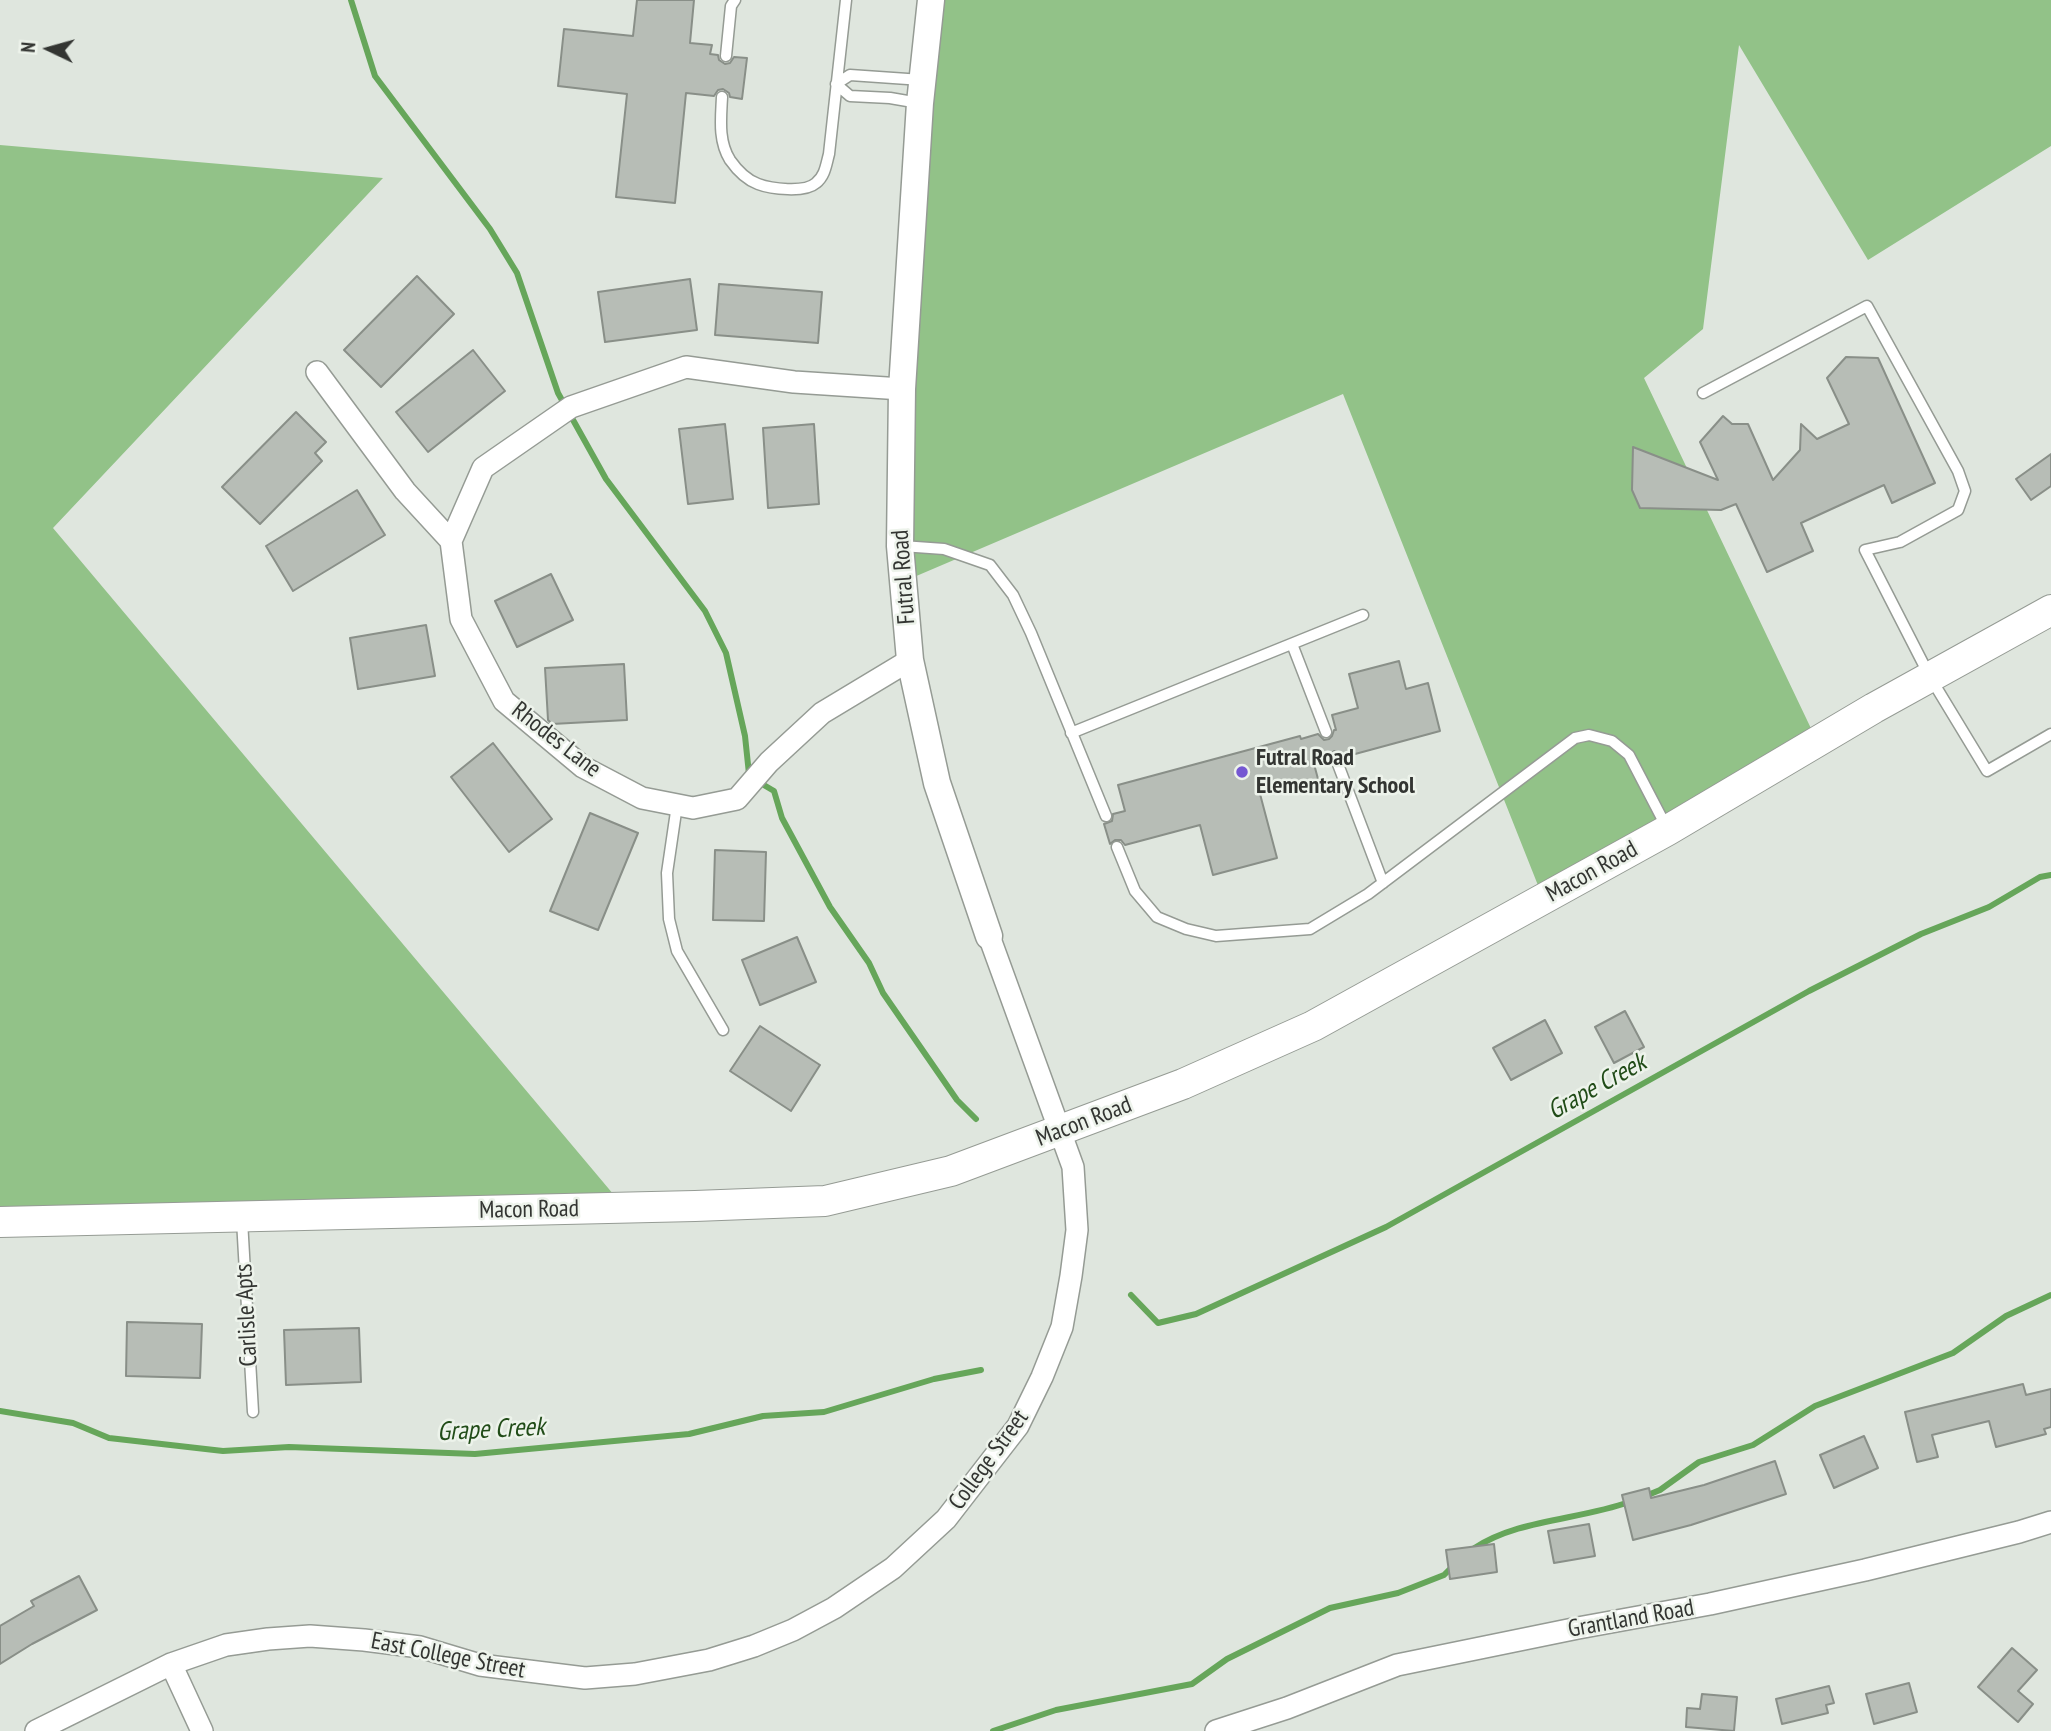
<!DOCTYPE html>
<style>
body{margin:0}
#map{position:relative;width:2051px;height:1731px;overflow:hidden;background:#dfe6de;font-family:"PT Sans Narrow",sans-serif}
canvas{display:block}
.north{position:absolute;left:14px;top:14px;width:70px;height:70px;-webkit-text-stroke:5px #edf3eb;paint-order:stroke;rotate:275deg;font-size:19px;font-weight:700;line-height:28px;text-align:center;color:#333532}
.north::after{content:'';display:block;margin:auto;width:24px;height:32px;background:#333532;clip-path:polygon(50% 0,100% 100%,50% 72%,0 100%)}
</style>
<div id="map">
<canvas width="2051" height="1731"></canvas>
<div class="north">N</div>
</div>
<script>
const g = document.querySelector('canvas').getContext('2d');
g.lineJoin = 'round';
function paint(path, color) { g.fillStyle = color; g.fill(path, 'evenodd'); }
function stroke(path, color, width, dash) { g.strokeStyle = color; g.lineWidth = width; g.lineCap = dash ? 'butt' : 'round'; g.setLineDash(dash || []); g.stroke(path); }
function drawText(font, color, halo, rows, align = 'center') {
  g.font = font + ' "PT Sans Narrow",sans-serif'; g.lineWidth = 5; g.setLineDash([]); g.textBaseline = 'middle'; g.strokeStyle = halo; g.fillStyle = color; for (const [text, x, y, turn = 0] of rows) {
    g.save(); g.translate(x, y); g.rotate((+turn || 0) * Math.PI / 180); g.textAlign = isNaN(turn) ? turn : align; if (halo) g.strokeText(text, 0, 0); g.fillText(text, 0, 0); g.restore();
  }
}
paint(new Path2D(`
 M939,0H2051V146L1868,260L1739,45L1703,329L1644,378L1817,741L1545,903L1343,394L907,580L918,242Z
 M0,145L383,178L53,528L635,1220L0,1234Z`), '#92c288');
stroke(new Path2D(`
 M351,0L375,76L490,229L517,273L558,393L606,479L705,611L726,653L745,736L749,774
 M757,781L774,791L782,818L830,907L869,963L883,993L957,1100L976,1119
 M1131,1295L1158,1323L1196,1314L1386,1227L1809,991L1921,934L1989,907L2040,877L2051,875
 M0,1411L73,1423L109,1438L223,1451L289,1447L475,1454L689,1434L763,1416L824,1412L934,1379L981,1370
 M1643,1497L1660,1490L1699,1462L1753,1445L1815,1406L1953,1353L2006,1316L2051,1295
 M1473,1549C1517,1519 1580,1520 1629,1502
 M993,1731L1056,1710L1192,1684L1227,1659L1330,1608L1398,1593L1444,1575L1454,1565`), '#66a65a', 6);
const building = new Path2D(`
 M637,0H694L690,43L712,45L710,54L718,55L719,60L725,64L730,63L734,57L747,58L742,99L730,97L729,93L723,89L718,90L714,96L686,93L675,203L616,197L627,94L558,86L564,29L633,36Z
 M417,276L454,314L381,387L344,350Z
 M690,279L697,330L605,342L598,292Z
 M719,284L822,292L818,343L715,335Z
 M473,350L505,391L428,452L396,412Z
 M1846,357L1878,358L1935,483L1892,503L1884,485L1801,523L1813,551L1767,572L1736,504L1721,510L1640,508L1632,490L1633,447L1718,480L1700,442L1723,416L1732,424H1748L1773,480L1800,450L1801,424L1817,439L1849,424L1827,378Z
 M296,412L326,442L315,453L322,461L260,524L222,487Z
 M725,424L733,499L688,504L679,429Z
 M814,424L819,504L768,508L763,428Z
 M2051,454V486L2031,500L2016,479Z
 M357,490L385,535L293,591L266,546Z
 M551,574L573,620L517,647L495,601Z
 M426,625L435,676L358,689L350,638Z
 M1399,661L1406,689L1428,683L1440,731L1344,757L1340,753L1334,751L1330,755L1328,761L1314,764L1318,779L1260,794L1277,858L1213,875L1200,825L1125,845L1121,840H1115L1110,844L1104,824L1112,821L1113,814L1125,811L1118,785L1300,736L1301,739L1318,734L1324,740L1329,739L1332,736L1334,730H1336L1332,715L1358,708L1349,674Z
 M624,664L627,720L552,724L548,720L545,668Z
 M493,743L552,819L509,852L451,777Z
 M590,813L638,833L598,930L550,911Z
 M715,850L766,852L764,921L713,920Z
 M797,937L816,982L760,1005L742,960Z
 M1625,1011L1644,1047L1614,1063L1595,1027Z
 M1545,1020L1562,1053L1511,1080L1493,1048Z
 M760,1026L820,1065L791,1111L730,1071Z
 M127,1322L202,1324L200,1378L126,1376Z
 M359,1328L361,1382L286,1385L284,1330Z
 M2023,1384L2026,1395L2051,1389V1427L2044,1429L2046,1434L1996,1447L1989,1421L1932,1435L1938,1457L1917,1462L1905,1412Z
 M1864,1436L1878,1468L1834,1488L1820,1455Z
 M1775,1461L1786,1494L1691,1525L1633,1540L1622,1495L1649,1488L1651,1498L1704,1485Z
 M1589,1524L1595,1556L1554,1563L1548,1531Z
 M1494,1544L1497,1572L1450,1579L1446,1550Z
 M79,1576L97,1610L32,1644L0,1664V1626L34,1606L31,1601Z
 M2012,1648L2037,1670L2018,1691L2033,1704L2018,1722L1978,1687Z
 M1909,1683L1917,1712L1874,1724L1866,1694Z
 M1829,1686L1834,1703L1826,1705L1828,1713L1782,1724L1776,1699Z
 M1702,1694L1737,1697L1734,1731L1686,1727L1687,1708L1700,1709Z`);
paint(building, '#b7bdb6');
stroke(building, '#898f88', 2);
const service = new Path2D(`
 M726,56L731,6L735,0
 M722,97C721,118 718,141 730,160C737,170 747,180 758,184C771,189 805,193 816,183C825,176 826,165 829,154L846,0
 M919,103L890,98L850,96L836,84L850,75L922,80
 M1703,393L1867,306L1958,471L1965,491L1958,510L1900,542L1865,550L1930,677L1987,771L2051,734
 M902,546L944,549L990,565L1013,595L1031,633L1106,816
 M1292,644L1326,732
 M1071,733L1363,615
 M1336,759L1383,883
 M677,805L667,873L669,919L677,951L723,1030
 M1117,847L1135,891L1157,917L1186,929L1216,936L1310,929L1368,894L1575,738L1589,735L1612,741L1629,755L1667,828
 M242,1220L253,1412`);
const minor = new Path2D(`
 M317,372L405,491L451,541
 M902,389L794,382L686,367L571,407L483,468L451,541L461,619L504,701L583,767L642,798L693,808L737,799L769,762L822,713L910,660
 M171,1664L202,1731
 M36,1731L171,1664L226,1645L268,1639L310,1636L364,1640L420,1647L480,1665L585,1678L635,1674L709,1660L754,1646L793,1630L834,1608L893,1568L946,1519L1018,1426L1042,1377L1062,1327L1071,1276L1077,1230L1073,1167L989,936
 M1216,1731L1287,1708L1397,1665L1578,1628L1710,1604L1865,1570L2019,1532L2051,1522`);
const tertiary = new Path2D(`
 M931,0L920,103L902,389L900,546L910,660L937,783L989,936`);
const secondary = new Path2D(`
 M0,1222L695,1206L825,1201L951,1171L1183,1084L1313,1026L1668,830L1874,708L2051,610`);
stroke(service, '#959b94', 13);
stroke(minor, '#959b94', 24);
stroke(tertiary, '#959b94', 29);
stroke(secondary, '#959b94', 32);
stroke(service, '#fff', 10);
stroke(minor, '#fff', 21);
stroke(tertiary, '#fff', 26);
stroke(secondary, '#fff', 30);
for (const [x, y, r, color] of [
 [1242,772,7,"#7558d2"]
]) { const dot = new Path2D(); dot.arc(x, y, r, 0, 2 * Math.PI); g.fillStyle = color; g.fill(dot); stroke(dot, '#edf3eb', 2.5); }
drawText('24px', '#333532', '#edf3eb', [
 ["Futral Road",904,577,-94],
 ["Rhodes Lane",556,740,38],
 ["Macon Road",1592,872,-29],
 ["Macon Road",1084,1122,-21],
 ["Macon Road",529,1210,-1],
 ["Carlisle Apts",247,1315,-93],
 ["College Street",989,1460,-54],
 ["Grantland Road",1631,1619,-10],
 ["East College Street",448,1656,11]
]);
drawText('bold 24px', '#333532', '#edf3eb', [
 ["Futral Road",1256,758],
 ["Elementary School",1256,786]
], 'left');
drawText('italic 26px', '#214c18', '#edf3eb', [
 ["Grape Creek",1597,1087,-29],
 ["Grape Creek",491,1430,-3]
]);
</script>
